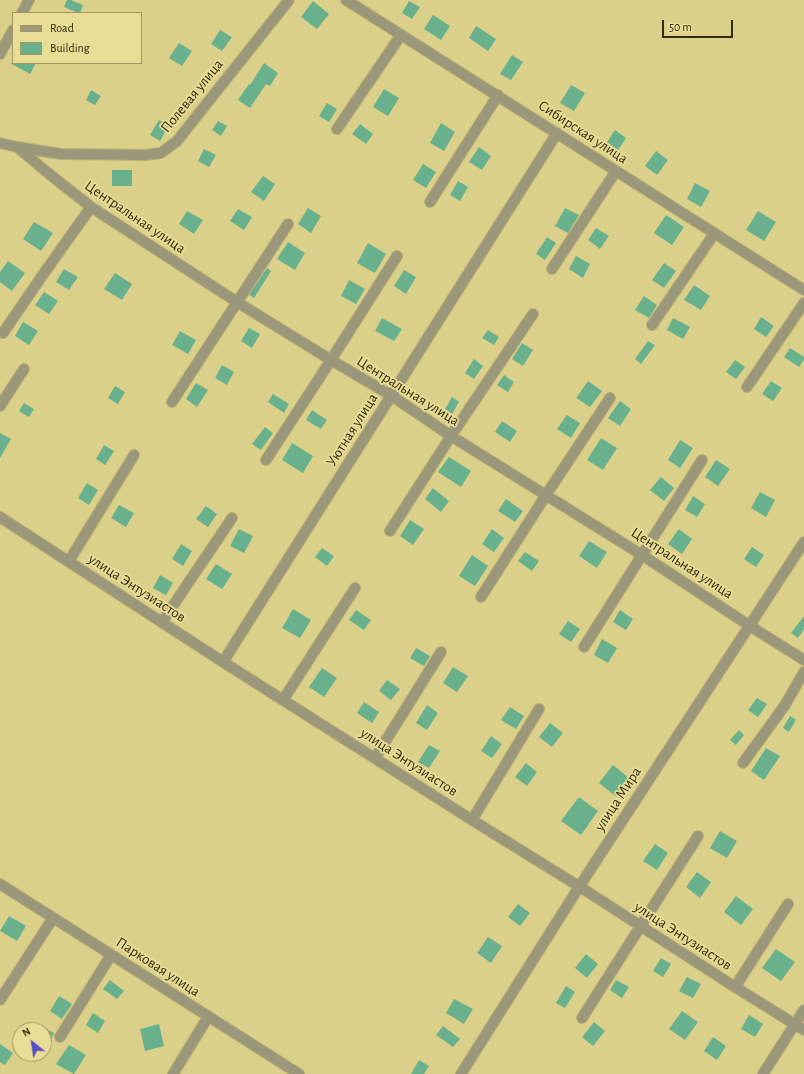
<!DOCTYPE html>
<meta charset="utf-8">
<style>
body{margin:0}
#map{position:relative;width:804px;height:1074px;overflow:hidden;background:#dbd08a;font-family:"Alegreya Sans",sans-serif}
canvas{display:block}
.legend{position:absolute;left:12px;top:12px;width:130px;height:52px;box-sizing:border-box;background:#e9dd96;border:1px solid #9f9660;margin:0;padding:5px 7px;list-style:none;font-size:12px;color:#302c0e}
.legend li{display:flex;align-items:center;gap:8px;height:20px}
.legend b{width:20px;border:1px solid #9f9660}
.north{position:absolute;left:12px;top:1022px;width:40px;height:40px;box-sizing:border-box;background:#e9dd96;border:1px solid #9f9660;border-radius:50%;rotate:330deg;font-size:11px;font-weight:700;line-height:16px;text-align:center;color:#302c0e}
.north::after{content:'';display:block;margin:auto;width:14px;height:18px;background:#554ec6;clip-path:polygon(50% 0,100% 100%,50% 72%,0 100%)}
.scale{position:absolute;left:662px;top:20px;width:71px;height:18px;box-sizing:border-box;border:2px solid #302c0e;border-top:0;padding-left:5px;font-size:12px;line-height:14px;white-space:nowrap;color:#302c0e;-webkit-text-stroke:3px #e9dd96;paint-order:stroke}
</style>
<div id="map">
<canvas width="804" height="1074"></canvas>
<ul class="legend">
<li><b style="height:5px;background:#9b977a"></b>Road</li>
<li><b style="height:11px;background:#69b18c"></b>Building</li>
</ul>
<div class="north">N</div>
<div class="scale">50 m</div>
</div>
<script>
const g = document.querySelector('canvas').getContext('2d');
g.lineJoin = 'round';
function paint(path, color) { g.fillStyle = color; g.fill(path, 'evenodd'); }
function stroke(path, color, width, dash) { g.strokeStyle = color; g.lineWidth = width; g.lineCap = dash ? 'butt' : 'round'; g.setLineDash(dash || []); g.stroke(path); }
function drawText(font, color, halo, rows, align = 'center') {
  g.font = font + ' "Alegreya Sans",sans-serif'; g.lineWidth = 3.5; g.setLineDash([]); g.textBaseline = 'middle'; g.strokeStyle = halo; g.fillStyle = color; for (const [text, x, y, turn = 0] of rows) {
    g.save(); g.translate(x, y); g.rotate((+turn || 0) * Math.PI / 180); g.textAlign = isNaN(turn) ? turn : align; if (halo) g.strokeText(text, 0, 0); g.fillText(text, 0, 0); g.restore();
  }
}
paint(new Path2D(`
 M67,0H71L83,5L80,13H78L64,7Z
 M313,1L329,14L317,29L301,17Z
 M409,1L420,7L412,19L402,13Z
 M433,15L450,26L441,40L424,29Z
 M476,26L496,39L488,51L469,38Z
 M220,30L232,37L222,51L211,44Z
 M179,43L192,51L182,66L169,58Z
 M512,55L523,62L511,80L500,74Z
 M10,63H36L30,74Z
 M264,63L278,73L270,86L266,84L250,108L238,100L249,84L250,85Z
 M571,85L585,93L574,111L560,103Z
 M384,89L399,98L388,116L373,107Z
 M91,90L101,96L95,105L86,100Z
 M327,103L337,109L329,122L319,116Z
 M159,120L169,125L160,141L150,135Z
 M218,121L227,126L221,136L212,130Z
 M441,123L455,132L444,151L430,143Z
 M360,124L373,134L366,144L352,134Z
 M615,130L626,138L618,150L607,142Z
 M479,147L491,156L482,170L469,162Z
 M204,149L216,155L209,167L198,161Z
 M656,151L668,160L657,175L645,166Z
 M423,164L436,172L426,188L413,180Z
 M112,170H132V186H112Z
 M263,176L275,184L264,201L251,192Z
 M458,181L468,187L460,201L450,195Z
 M695,183L710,191L701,207L687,199Z
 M308,208L321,216L311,233L298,224Z
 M565,208L579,215L568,233L555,226Z
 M238,209L252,217L244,230L230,221Z
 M187,211L203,220L194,234L179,224Z
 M758,211L776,222L764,241L746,230Z
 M666,215L684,227L672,245L654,233Z
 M34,222L53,233L41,251L23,239Z
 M596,228L609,236L600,249L588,240Z
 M547,237L556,243L545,260L536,254Z
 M288,242L305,253L295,270L277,259Z
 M368,243L386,254L375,273L357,263Z
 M576,256L590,264L583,278L569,269Z
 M8,261L25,273L12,291L0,282V272Z
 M664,263L676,271L664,288L652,280Z
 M267,268L271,271L254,298L249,295Z
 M64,269L78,277L69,290L56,282Z
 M404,270L416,277L406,294L394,286Z
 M115,273L132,284L122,300L104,289Z
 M349,280L365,289L356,304L341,296Z
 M694,285L710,296L701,310L684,300Z
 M44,292L58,301L49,314L35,305Z
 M644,296L657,305L649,318L635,310Z
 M761,317L774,326L766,337L754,329Z
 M382,318L402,329L394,341L375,331Z
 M673,318L690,327L683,339L667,330Z
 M23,322L38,331L29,345L15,336Z
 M249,328L260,334L252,348L241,341Z
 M488,330L499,337L494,345L482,338Z
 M180,331L196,340L188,354L172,345Z
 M648,341L655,345L641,364L635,359Z
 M522,343L533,350L523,366L512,359Z
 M790,348L804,357V359L799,367L784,357Z
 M474,359L483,366L474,379L465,373Z
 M735,360L745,367L736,379L726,372Z
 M222,365L234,372L227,385L215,378Z
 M504,375L514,382L508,392L497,385Z
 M588,381L602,391L590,407L576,398Z
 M771,381L782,388L773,401L762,394Z
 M196,383L208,390L197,407L186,399Z
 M115,386L125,392L118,404L108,398Z
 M273,394L289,404L284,413L268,402Z
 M452,397L459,402L452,414L445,409Z
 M620,401L631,409L620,426L608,418Z
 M24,403L34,409L29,417L19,411Z
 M312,410L327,420L321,429L306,420Z
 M567,415L580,423L571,438L557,429Z
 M502,421L517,431L510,442L495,432Z
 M265,427L273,433L261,450L252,444Z
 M0,433L11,439L0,458Z
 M601,438L617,448L603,470L587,460Z
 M680,440L693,448L680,468L668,460Z
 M292,443L313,456L303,473L282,460Z
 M104,445L114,451L105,465L96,459Z
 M449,457L471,471L461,487L438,472Z
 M716,460L730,469L718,486L705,477Z
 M661,477L674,488L664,501L650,490Z
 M87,483L98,490L89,505L78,498Z
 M433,488L449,501L441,512L425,499Z
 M760,492L775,500L766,517L751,508Z
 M693,496L705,504L697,517L685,510Z
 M506,499L523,511L515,522L498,511Z
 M119,505L134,513L126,527L111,518Z
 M206,506L217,514L208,527L196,519Z
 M410,520L424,529L413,545L400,536Z
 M239,529L253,536L244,553L230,546Z
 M492,529L504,538L494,552L482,544Z
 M679,529L692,539L682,554L668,544Z
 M589,541L607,552L597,568L579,556Z
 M181,544L192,551L183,566L172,559Z
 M752,547L764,555L756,567L744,559Z
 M322,548L334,556L327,566L315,557Z
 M525,552L539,561L532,571L518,561Z
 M472,555L488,566L475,586L459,576Z
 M216,564L232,574L222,589L206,579Z
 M160,575L173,583L166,595L153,588Z
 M293,609L311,620L300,638L282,628Z
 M356,610L371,620L364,630L349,620Z
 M620,610L633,619L626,630L613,622Z
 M804,616V629L798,638L791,633Z
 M568,621L580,629L571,642L559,634Z
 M602,639L617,648L608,663L594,655Z
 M416,648L430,656L424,666L410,658Z
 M453,667L468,676L457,692L443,683Z
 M322,668L337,678L324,697L309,687Z
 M387,680L400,689L391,700L379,691Z
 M757,698L767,704L758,717L748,710Z
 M364,702L379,712L372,723L357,713Z
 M427,705L438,713L427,730L416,723Z
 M510,707L524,716L516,729L501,720Z
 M790,716L796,720L789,732L783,728Z
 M550,723L563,733L552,747L539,737Z
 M739,730L744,735L736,745L730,740Z
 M491,736L502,744L492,758L481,751Z
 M429,745L440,751L429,768L418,762Z
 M766,748L780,756L764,780L751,771Z
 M526,763L537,772L527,786L515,777Z
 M613,765L630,779L617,797L599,783Z
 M579,797L598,811L581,835L561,821Z
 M720,831L737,841L727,858L710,848Z
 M655,844L668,853L657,870L643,861Z
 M697,872L711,882L700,898L686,887Z
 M736,896L753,909L741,925L724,912Z
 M518,904L530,913L520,926L508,917Z
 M9,916L26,926L17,941L0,931Z
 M488,937L502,946L491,963L477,953Z
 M776,949L795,962L781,981L762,968Z
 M586,954L598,964L587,978L575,968Z
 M661,958L671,964L663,977L653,971Z
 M687,977L701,984L693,998L679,991Z
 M110,980L124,991L117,999L103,989Z
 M616,980L629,987L622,998L610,990Z
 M566,986L575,992L565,1008L556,1003Z
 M59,996L72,1004L62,1019L50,1011Z
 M454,999L473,1009L464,1024L446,1013Z
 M682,1011L698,1022L685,1040L669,1029Z
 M93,1013L105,1021L98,1033L86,1025Z
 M749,1015L763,1024L755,1037L741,1029Z
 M594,1022L605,1031L593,1046L582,1037Z
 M159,1024L164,1046L145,1051L140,1029Z
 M443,1026L460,1039L453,1047L436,1035Z
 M44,1028L54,1033L44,1053Z
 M713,1037L726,1046L717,1060L704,1051Z
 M0,1044L13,1053L5,1065L0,1062Z
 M69,1045L86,1055L74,1074L56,1064Z
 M419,1060L429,1066L424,1074H411Z`), '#69b18c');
const minor = new Path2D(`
 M346,0L804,290
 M22,13L29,0
 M0,54L13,30
 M337,129L401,35
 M0,143L17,147L61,154L146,155L161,153L177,141L289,0
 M17,147L48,173L91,207L237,302L331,360L392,396L451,436L642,555L750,626L804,660
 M430,202L498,95
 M552,269L616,171
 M652,325L714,234
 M3,333L42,276L91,207
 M747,387L804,303
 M172,402L288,224
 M0,406L24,369
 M266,460L331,360L397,256
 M0,517L223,662L472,820L588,892L735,987L804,1030
 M390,531L451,436L533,314
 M69,561L134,455
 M481,597L546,495L610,398
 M162,622L232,518
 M584,647L702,460
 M223,662L557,133
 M283,700L355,588
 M375,758L441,652
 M743,763L785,705L804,672
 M472,820L539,709
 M0,884L299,1074
 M735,987L788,904
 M0,1000L53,918
 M582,1018L698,836
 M60,1037L111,955
 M173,1074L208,1017
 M461,1074L579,887L804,542
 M763,1074L804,1010`);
stroke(minor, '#b9af71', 12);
stroke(minor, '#9b977a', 10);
drawText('15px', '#302c0e', '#e9dd96', [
 ["Полевая улица",192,96,-51],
 ["Сибирская улица",583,132,33],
 ["Центральная улица",135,217,34],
 ["Центральная улица",408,391,32],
 ["Уютная улица",352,430,-58],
 ["Центральная улица",682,563,33],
 ["улица Энтузиастов",137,588,33],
 ["улица Энтузиастов",409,762,33],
 ["улица Мира",618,799,-57],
 ["улица Энтузиастов",683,936,33],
 ["Парковая улица",158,967,33]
]);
</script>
